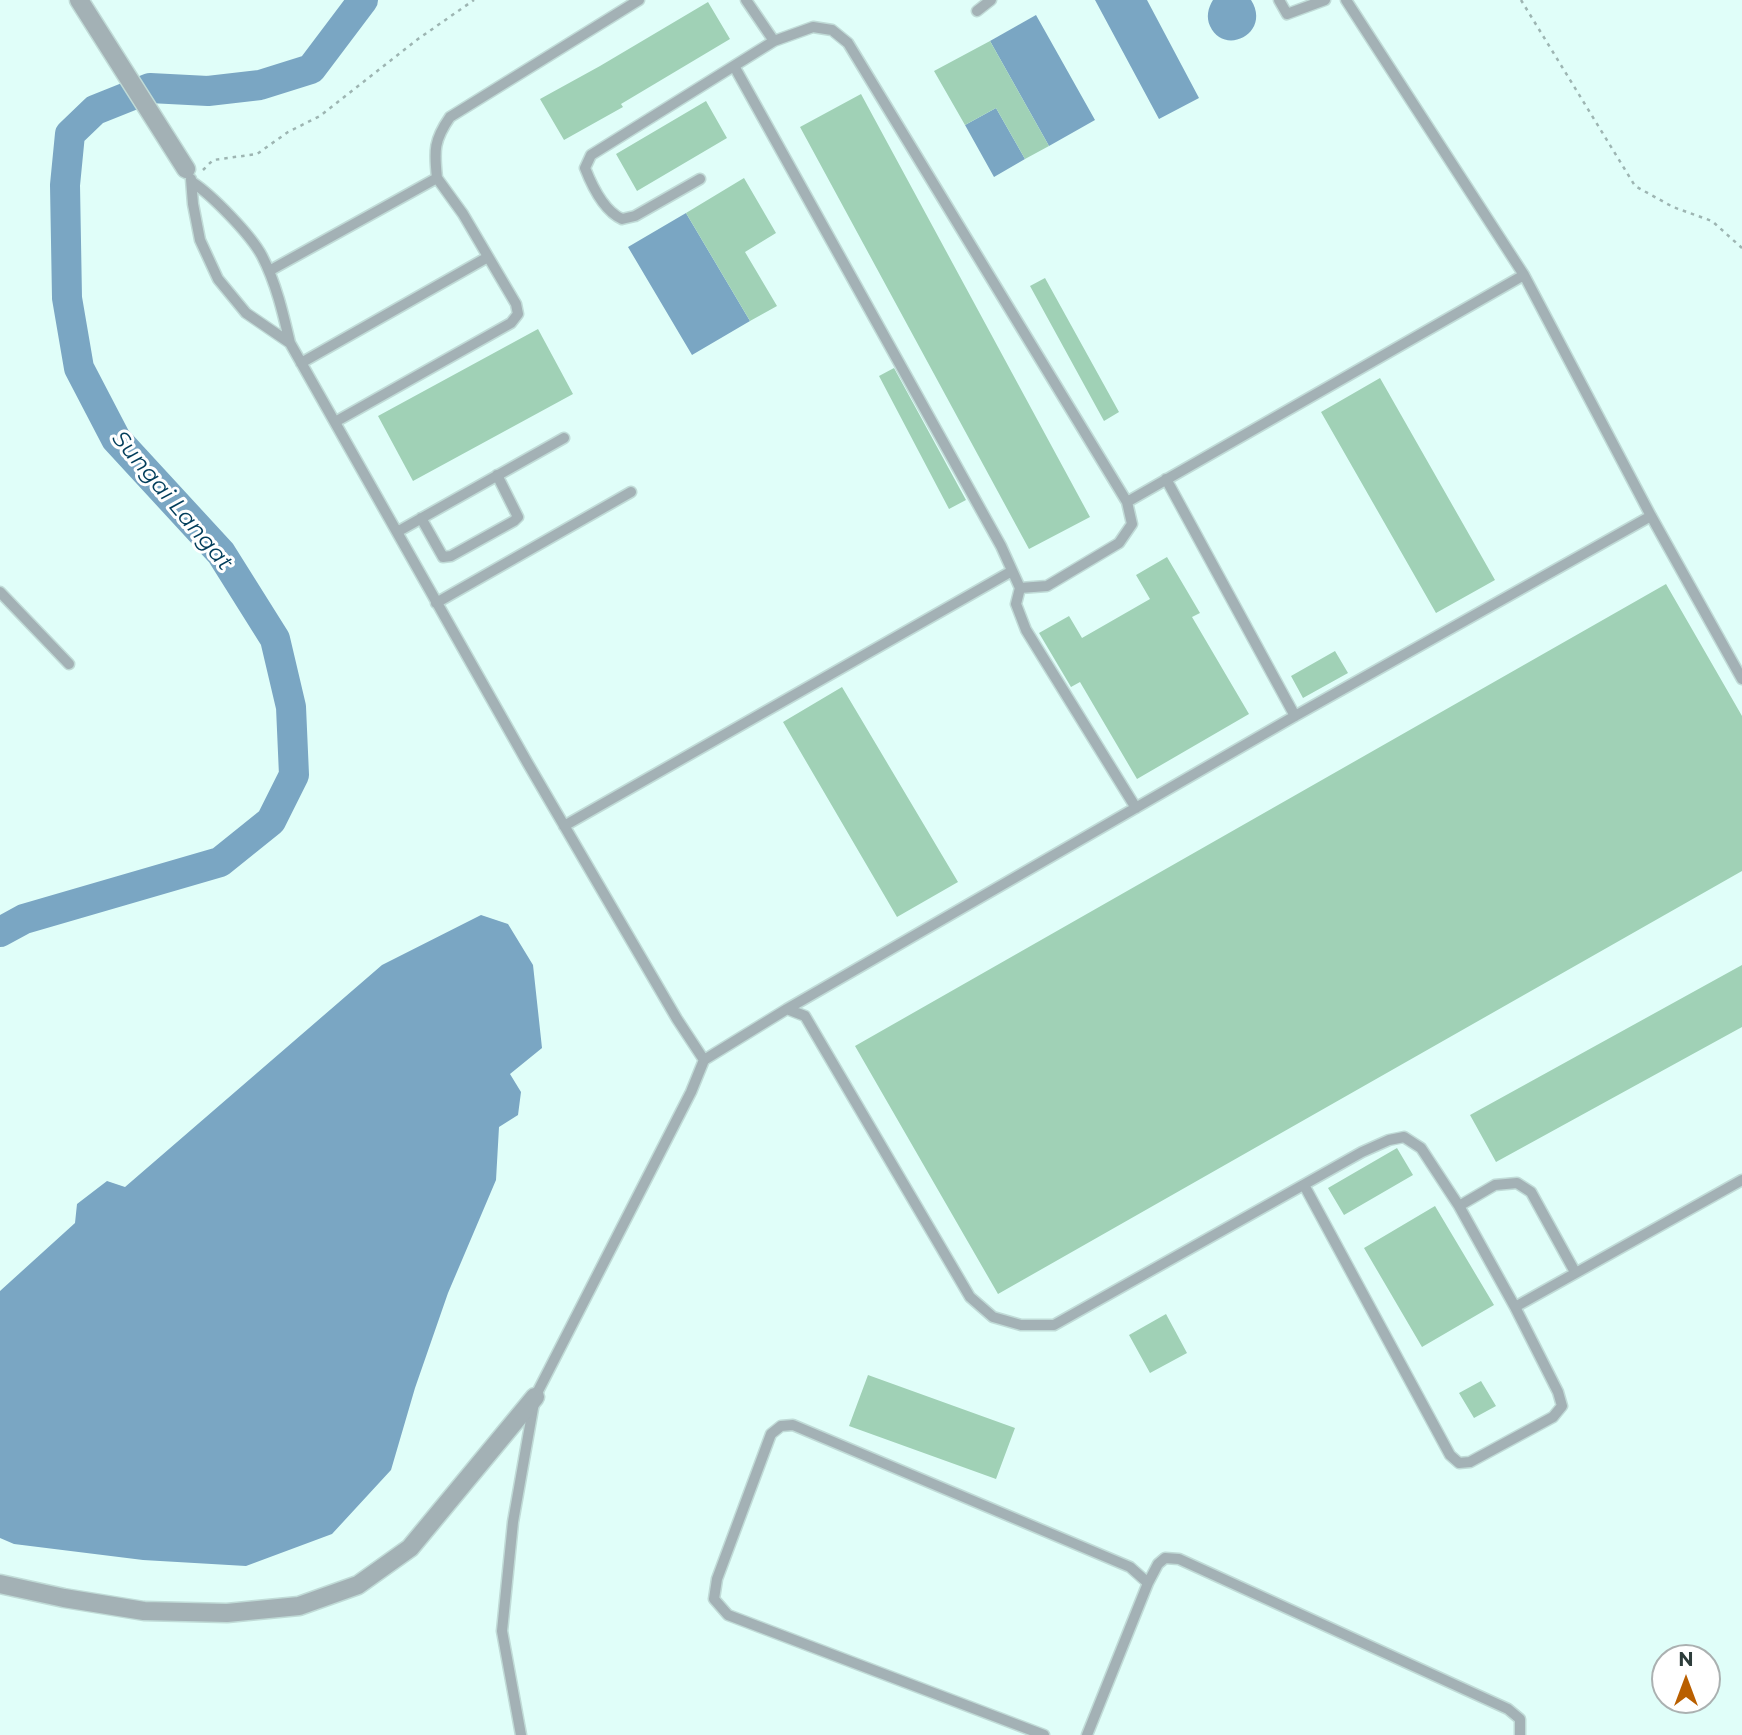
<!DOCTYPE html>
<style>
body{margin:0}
#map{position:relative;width:1742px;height:1735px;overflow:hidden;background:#e0fef9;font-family:Montserrat,sans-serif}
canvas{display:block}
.north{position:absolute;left:1651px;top:1644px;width:70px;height:70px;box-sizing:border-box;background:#fff;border:2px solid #abb1b1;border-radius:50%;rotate:0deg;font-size:19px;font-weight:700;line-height:28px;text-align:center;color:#2e3d3b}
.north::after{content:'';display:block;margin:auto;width:24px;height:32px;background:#b95f00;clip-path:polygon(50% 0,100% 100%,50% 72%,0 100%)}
</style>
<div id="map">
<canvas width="1742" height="1735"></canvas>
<div class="north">N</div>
</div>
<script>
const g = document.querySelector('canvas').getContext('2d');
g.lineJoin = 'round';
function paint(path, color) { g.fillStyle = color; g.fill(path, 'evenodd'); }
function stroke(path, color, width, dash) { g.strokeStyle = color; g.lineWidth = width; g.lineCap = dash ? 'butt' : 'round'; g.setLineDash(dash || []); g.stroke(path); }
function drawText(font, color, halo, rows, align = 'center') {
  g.font = font + ' Montserrat,sans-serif'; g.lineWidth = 6; g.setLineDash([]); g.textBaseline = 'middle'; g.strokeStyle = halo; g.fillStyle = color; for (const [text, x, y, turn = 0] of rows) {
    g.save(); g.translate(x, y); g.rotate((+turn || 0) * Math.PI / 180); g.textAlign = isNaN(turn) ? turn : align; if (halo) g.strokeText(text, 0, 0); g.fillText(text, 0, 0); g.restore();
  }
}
paint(new Path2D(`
 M1095,0H1147L1199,98L1159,119Z
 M1213,0H1251C1272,33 1224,57 1210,26C1206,17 1208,8 1213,0Z
 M1036,15L1095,120L1049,146L990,41Z
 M996,108L1025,159L994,177L965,125Z
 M686,213L750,321L692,355L628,247Z
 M481,915L508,924L533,965L542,1048L510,1074L521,1092L518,1115L499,1127L496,1180L448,1293L415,1388L391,1470L332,1534L246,1566L143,1560L14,1544L0,1538V1291L75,1223L77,1204L107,1181L125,1187L382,965Z`), '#7aa6c3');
stroke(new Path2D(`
 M0,932L24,919L220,862L271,821L294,775L291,707L275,639L221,553L116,439L79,368L67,298L65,185L70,134L95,110L150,88L208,91L260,85L311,69L363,0`), '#7aa6c3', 30);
paint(new Path2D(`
 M708,2L730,39L621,104L623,107L564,140L540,99L600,66Z
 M990,41L1049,146L1025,159L996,108L965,125L934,71Z
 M861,94L1090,517L1029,549L800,127Z
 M706,101L727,138L637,191L616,154Z
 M744,178L776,233L745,252L777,306L750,321L686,213Z
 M1045,278L1119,412L1104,421L1030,286Z
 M538,329L573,394L413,481L378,416Z
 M894,368L966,500L949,509L879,376Z
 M1380,378L1495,580L1436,613L1321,412Z
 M1167,557L1200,613L1192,617L1249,714L1137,779L1080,682L1071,687L1039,633L1069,616L1082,638L1150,599L1136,575Z
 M1666,584L1742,716V871L998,1294L855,1046Z
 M1335,651L1348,673L1303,698L1291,676Z
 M842,687L958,882L897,917L783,722Z
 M1742,965V1027L1496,1162L1470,1115Z
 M1397,1148L1413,1175L1344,1215L1328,1188Z
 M1435,1206L1494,1305L1422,1347L1364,1248Z
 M1166,1314L1187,1353L1150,1373L1129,1335Z
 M868,1375L1015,1428L996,1479L849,1426Z
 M1481,1381L1496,1406L1474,1418L1459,1393Z`), '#a0d1b6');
const service = new Path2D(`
 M746,0L774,41
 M1279,0L1287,14L1325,0
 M1346,0L1524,275L1651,516L1742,679
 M977,11L991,0
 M191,179L193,204L200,240L218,279L246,313L290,343
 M700,179L635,216L622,219C604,211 592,186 585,168L591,155L774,41L813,27L832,30L848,43L1127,502L1132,524L1119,543L1047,586L1020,588L1001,546L734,66
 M192,182C212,195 251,235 262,256C276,283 283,313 290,343L527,762L677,1019L704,1060
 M269,271L437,178C434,150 434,140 450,117L639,0
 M301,363L488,257
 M335,422L511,323L518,314L516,304L463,214L437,178
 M1166,479L1295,716
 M1127,502L1524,275
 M421,518L443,557L451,556L514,521L518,517L497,475
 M397,532L564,438
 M1020,588L1016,604L1026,630L1136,808
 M0,592L69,664
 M436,603L631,492
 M564,826L1012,571
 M787,1009L1295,716L1651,516
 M1459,1206L1495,1185L1517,1183L1531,1192L1575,1272
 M1515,1307L1742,1180
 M1148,1583L1158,1564L1165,1558L1179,1559L1508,1709L1520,1719V1735
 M521,1735L502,1631L513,1522L535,1397L691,1092L704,1060L787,1009L805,1016L970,1297L993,1317L1021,1325H1054L1362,1152L1389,1140L1404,1137L1421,1148L1459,1206L1515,1307L1558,1392L1562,1406L1553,1417L1470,1462L1459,1463L1450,1455L1304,1185
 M1044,1735L728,1615L714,1599L717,1579L771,1434L781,1426L793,1425L1130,1567L1148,1583L1087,1735`);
const minor = new Path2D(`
 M79,0L186,169
 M0,1584L64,1598L144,1611L227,1613L299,1606L358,1585L410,1548L535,1397`);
stroke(service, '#c0dbd7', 13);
stroke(minor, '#c0dbd7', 21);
stroke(new Path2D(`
 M1521,0L1635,186L1673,207L1712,221L1742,248
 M203,170L213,160L257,154L288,132L320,116L418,39L474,0`), '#9db5b2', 2.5, [3.5, 5]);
stroke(service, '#a3b1b5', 10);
stroke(minor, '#a3b1b5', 18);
drawText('italic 23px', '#023d5b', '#fff', [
 ["Sungai Langat",172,501,50]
]);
</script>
